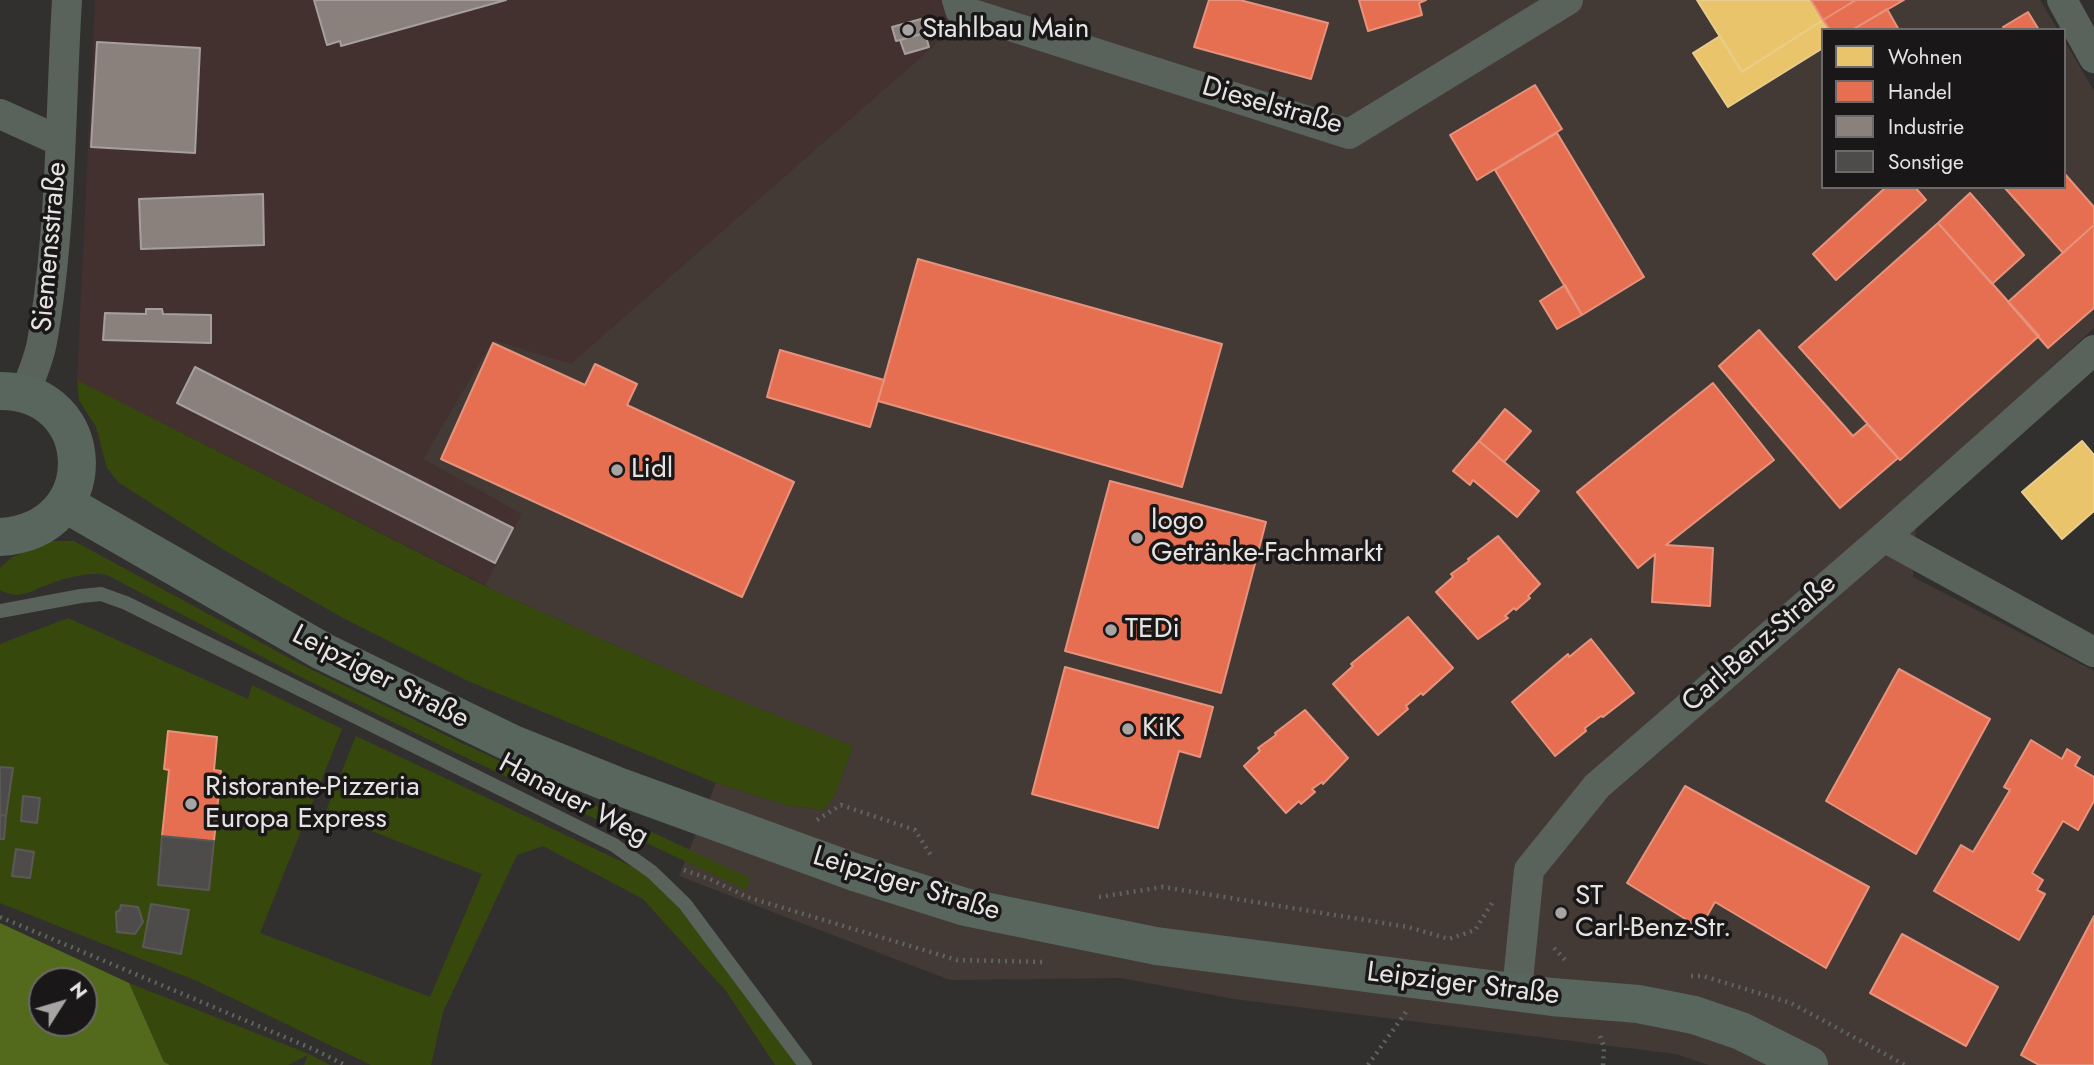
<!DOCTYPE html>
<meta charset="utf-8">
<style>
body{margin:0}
#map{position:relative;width:2094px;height:1065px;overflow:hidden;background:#32302e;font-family:Jost,sans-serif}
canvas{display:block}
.legend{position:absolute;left:1821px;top:28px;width:245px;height:161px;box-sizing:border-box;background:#191717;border:2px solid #6b6969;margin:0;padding:9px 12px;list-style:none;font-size:21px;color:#e6e4e3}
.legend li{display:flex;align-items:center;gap:14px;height:35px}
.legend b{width:35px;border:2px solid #6b6969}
.north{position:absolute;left:28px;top:967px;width:70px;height:70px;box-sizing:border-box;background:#191717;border:2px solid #6b6969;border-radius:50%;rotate:53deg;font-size:19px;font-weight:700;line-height:28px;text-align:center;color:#e6e4e3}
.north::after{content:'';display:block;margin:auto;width:24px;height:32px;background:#a7a5a4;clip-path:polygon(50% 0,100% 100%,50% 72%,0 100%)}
</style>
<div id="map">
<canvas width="2094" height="1065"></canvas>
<ul class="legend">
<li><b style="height:19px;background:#e9c46a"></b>Wohnen</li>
<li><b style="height:19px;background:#e76f51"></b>Handel</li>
<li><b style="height:19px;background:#8a817c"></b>Industrie</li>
<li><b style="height:19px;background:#4d4c4b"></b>Sonstige</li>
</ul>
<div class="north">N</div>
</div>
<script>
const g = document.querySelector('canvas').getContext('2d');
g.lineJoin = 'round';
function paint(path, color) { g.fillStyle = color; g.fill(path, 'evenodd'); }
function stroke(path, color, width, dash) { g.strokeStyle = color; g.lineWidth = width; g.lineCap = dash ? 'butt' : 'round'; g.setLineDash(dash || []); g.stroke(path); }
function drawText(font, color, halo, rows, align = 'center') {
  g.font = font + ' Jost,sans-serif'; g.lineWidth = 7; g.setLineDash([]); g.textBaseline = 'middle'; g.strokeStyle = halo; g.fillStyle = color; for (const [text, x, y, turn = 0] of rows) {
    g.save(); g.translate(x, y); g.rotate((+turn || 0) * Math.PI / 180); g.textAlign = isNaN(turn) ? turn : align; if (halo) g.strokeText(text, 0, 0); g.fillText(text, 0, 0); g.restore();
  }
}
paint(new Path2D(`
 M976,0H2040L2058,30H1823V187H2064V40L2094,91V328L1918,491L1913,577L2094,671V1065H1709L1676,1054L1234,999L1121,978L950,980L679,876L716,783L786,805L824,810L835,795L853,746L718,692L491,589L485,585L521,514L423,459L493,339Z`), '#433a36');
paint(new Path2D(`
 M95,0H976L934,46L571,364L493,340L423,459L522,514L485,585L77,380Z`), '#433130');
paint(new Path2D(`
 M77,380L491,589L718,692L853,746L835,795L824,810L786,805L716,783L468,681L343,618L224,550L118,482L107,468L96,427L79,400Z
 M51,541H74L302,665L451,738L750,878L746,890L446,748L297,675L126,585C119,581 109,575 101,574C86,573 66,578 52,583C31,590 22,601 0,590V568L11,558Z
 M68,618L248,699L252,685L342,729L260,933L430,997L482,874L325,813L356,736L633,867L664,889L738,983L797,1065H775L726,991L643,899L543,846L517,855L443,1012L431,1065H371L197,981L0,903V644Z
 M129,983L309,1054L330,1065H304L308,1055L288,1065H170L164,1062Z`), '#37480d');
paint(new Path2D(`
 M0,923L129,983L164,1062L170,1065H0ZM42,981H84V1023H42Z`), '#536a1c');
const homes = new Path2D(`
 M1697,0H1811L1823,20L1742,72Z
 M1823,20L1830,30H1823V48L1728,107L1693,53L1720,36L1742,72Z
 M2082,441L2094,455V511L2062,539L2022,492Z`);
paint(homes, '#e9c46a');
stroke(homes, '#e8ce8e', 2);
const shops = new Path2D(`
 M1209,0H1240L1328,23L1311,79L1194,47Z
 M1359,0H1426L1419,3L1422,15L1368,31Z
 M1811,0H1856L1823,20Z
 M1856,0H1904L1852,30H1830L1823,20Z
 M1887,9L1899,30H1852Z
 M2028,12L2039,30H2005L2003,27Z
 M1535,85L1562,129L1477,180L1450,135Z
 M1557,133L1644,277L1582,315L1495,170Z
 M2064,173L2094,207V225L2063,253L2004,187H2064Z
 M1886,187H1915L1926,200L1836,280L1813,254Z
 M1970,193L2024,255L1992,284L1938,223Z
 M1938,223L2039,336L1900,460L1799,347Z
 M2094,225V308L2048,348L2008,302Z
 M918,259L1222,344L1182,487L878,401Z
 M1565,285L1582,315L1557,329L1540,301Z
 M1759,330L1853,436L1867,424L1898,458L1840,508L1719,366Z
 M493,343L585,385L595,364L637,384L627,405L794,482L742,597L441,459Z
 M780,350L884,380L870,427L767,397Z
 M1713,383L1774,460L1666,545L1713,548L1710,606L1652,602L1655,554L1638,568L1577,492Z
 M1505,409L1531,431L1504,462L1479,441Z
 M1479,441L1539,491L1517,517L1473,480L1470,485L1453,471Z
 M1110,481L1266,522L1221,693L1065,651Z
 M1498,536L1540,584L1528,596L1530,598L1516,610L1514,608L1505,616L1508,618L1478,639L1436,592L1453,577L1451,574L1469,561L1468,559Z
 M1408,617L1453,668L1423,695L1421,693L1406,706L1408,709L1378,735L1333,684L1353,666L1351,664Z
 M1591,639L1634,693L1603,717L1601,716L1585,728L1586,731L1555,756L1512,702L1568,654L1569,657Z
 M1065,667L1213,707L1200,757L1179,751L1158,828L1032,794Z
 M1899,669L1990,719L1916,854L1826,801Z
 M1305,710L1348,758L1323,784L1322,782L1312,789L1315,792L1301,804L1299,801L1286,813L1244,766L1260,751L1258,748L1276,735L1275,733Z
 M168,731L217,737L214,770L221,771L214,841L162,836L169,770L164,769Z
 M2031,740L2062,759L2067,749L2080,757L2075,766L2094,777V801L2078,830L2063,821L2032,873L2043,880L2037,890L2045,894L2019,940L1934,891L1961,845L1973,852L2010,790L2004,787Z
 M1685,786L1869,887L1826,968L1715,902L1700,928L1627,883Z
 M2094,916V1065H2039L2021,1055Z
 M1902,934L1998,987L1966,1046L1870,993Z`);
paint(shops, '#e76f51');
stroke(shops, '#e7927d', 2);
const industry = new Path2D(`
 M314,0H506L341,46L340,41L327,45Z
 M921,19L925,33L896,41L892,27Z
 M925,33L929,47L905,54L900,40Z
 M97,42L200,48L195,153L91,147Z
 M263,194L264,245L141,249L139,199Z
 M146,309H162L163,314L211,315V343L103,340L105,313L146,314Z
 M195,367L513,528L495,563L177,403Z`);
paint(industry, '#8a817c');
stroke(industry, '#a69f9b', 2);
const building = new Path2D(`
 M0,767L13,768L6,816L0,815Z
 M23,796L40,798L37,823L21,821Z
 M0,815L6,816L4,839H0Z
 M162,836L214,841L209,890L158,885Z
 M16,849L34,852L30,878L12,876Z
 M151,904L189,910L181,954L143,947Z
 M121,905L138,907L143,922L135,934L117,932L116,912L120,910Z`);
paint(building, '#4d4c4b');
stroke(building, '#5a5957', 2);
stroke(new Path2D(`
 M817,820L841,805L915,830L932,857
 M684,870L710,879L747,897L957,960L1045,962
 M1099,897L1163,887L1408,927L1449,939L1475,930L1494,900
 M0,917L313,1049L345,1065
 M1554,948L1567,962
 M1691,976H1703L1791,1003L1905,1065
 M1600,1036L1604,1047L1603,1065
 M1368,1065L1406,1012`), '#5e645f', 4.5, [2, 5]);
stroke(new Path2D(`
 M0,611L81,596L101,594L126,603L614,845L652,872L685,904L805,1065`), '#59625b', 14);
stroke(new Path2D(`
 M957,0L960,10L1349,134L1568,0
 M2062,0L2094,58
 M0,114L60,141
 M25,393C31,377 39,359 42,342C62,229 60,114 67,0
 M1884,537L2094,652
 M1517,991L1529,870L1597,786L1884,537L2094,350`), '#59625b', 30);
stroke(new Path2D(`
 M0,391C99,390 106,531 0,537
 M66,504L322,651L515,745L615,785L857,873L965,907L1156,946L1552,997L1638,1004L1694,1015L1741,1031L1809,1065`), '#59665d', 38);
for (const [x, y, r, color] of [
 [908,30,7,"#a7a5a4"],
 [617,470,7,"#a7a5a4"],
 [1137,538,7,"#a7a5a4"],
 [1111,630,7,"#a7a5a4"],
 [1128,729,7,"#a7a5a4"],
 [191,804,7,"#a7a5a4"],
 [1561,913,7,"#a7a5a4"]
]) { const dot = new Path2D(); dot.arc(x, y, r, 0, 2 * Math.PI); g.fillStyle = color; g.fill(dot); stroke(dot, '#191717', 2.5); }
drawText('28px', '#e6e4e3', '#191717', [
 ["Stahlbau Main",922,30],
 ["Lidl",631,470],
 ["logo",1151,522],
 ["Getränke-Fachmarkt",1151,554],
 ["TEDi",1125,630],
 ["KiK",1142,729],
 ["Ristorante-Pizzeria",205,788],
 ["Europa Express",205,820],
 ["ST",1575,897],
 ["Carl-Benz-Str.",1575,929]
], 'left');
drawText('28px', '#e6e4e3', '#191717', [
 ["Dieselstraße",1272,107,16],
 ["Siemensstraße",51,247,-85],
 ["Carl-Benz-Straße",1760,644,-41],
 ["Leipziger Straße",380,678,27],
 ["Hanauer Weg",573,801,28],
 ["Leipziger Straße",906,885,17],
 ["Leipziger Straße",1463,985,7]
]);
</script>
